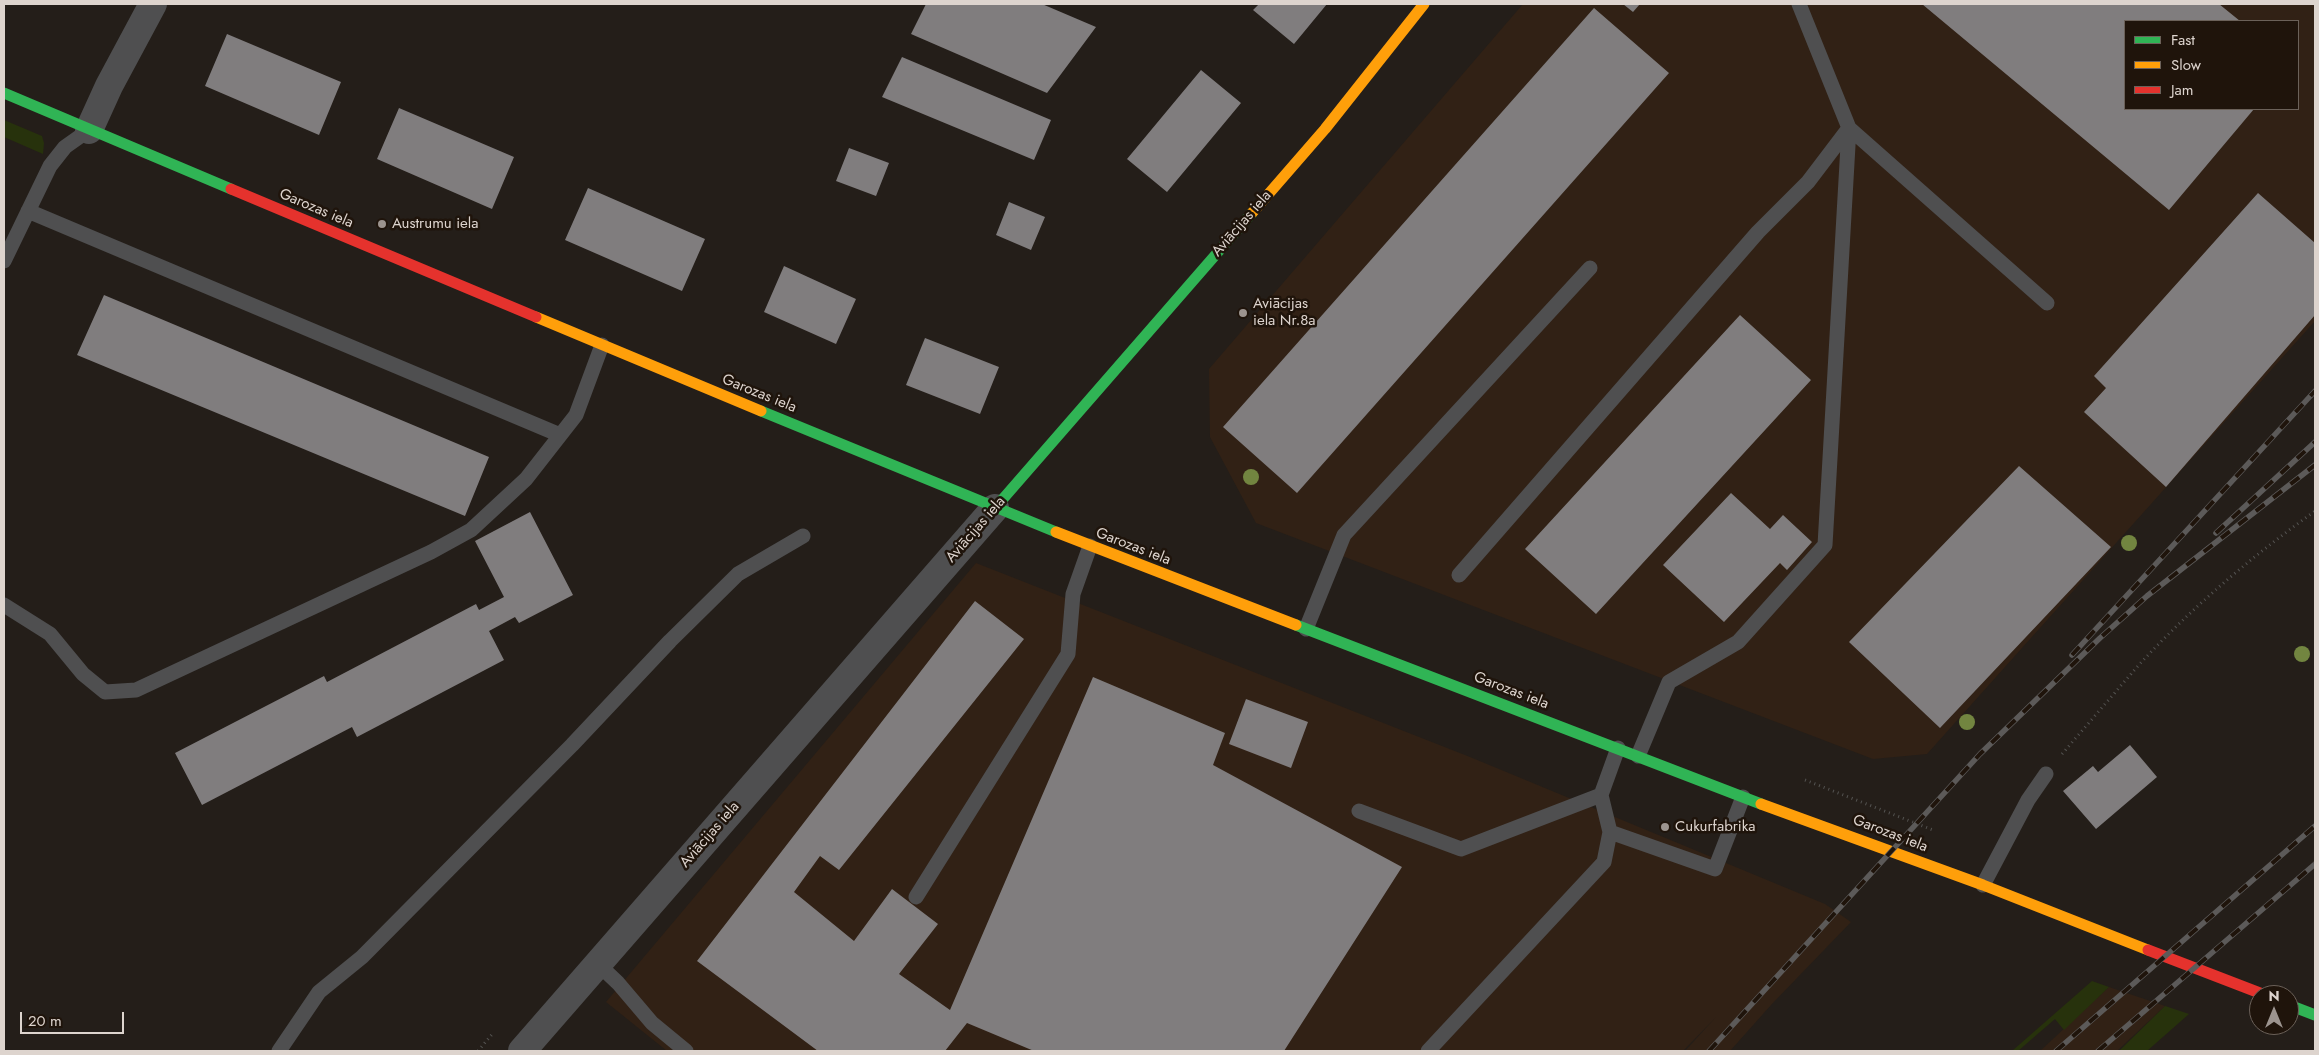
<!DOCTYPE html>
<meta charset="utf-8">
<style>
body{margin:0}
#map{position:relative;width:2319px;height:1055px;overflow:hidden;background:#241e19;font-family:Jost,sans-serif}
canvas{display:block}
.frame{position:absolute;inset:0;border:5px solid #ddd4ce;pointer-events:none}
.legend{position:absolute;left:2124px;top:20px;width:175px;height:90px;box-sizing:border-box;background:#1f140b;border:1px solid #6b6159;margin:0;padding:6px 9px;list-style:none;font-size:15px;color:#ddd4ce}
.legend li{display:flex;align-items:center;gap:10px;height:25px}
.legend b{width:25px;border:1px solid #6b6159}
.north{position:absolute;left:2249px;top:985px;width:50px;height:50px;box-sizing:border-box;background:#1f140b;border:1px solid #6b6159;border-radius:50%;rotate:0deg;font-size:14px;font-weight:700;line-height:20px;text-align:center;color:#ddd4ce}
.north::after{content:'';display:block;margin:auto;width:18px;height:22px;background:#9c948f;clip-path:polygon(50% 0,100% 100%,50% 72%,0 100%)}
.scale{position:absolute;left:20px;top:1012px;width:104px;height:22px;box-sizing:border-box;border:2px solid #ddd4ce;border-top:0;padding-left:6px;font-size:15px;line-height:18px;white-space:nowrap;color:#ddd4ce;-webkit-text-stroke:4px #1f140b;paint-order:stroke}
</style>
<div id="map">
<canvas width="2319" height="1055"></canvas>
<div class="frame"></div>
<ul class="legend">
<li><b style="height:6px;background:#30b455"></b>Fast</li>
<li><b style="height:6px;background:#ff9f0a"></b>Slow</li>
<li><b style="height:6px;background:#e5322d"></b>Jam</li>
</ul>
<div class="north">N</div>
<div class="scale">20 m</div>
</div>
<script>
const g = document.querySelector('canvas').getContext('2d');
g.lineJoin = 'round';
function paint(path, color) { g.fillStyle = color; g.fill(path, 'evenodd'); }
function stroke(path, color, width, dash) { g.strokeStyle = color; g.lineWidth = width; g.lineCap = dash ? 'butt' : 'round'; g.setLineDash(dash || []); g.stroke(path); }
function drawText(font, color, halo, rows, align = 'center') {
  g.font = font + ' Jost,sans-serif'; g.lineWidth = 5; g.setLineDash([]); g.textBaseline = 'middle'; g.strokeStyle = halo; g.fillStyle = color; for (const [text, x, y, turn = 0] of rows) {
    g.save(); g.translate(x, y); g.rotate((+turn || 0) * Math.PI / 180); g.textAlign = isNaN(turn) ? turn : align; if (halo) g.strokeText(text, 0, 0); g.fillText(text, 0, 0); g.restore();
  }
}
paint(new Path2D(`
 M1523,4H2315V321L1927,754L1873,759L1256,523L1210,437L1209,369ZM2125,21H2298V109H2125Z
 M976,563L1470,757L1825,904L1851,922L1771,1005L1730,1051H1685L1716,1017L1683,1051H667L606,1002Z
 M2109,987L2165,1006L2117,1051H2040Z`), '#312115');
paint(new Path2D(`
 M4,120L42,136L44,143L43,154L4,137Z
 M2092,981L2109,987L2064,1030L2055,1019L2018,1051H2012Z
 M2165,1006L2189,1014L2147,1051H2119Z`), '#27320c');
paint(new Path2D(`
 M926,4H1042L1096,27L1047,93L911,34Z
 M1259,4H1327L1294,44L1253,10Z
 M1623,4H1640L1633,12Z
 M1922,4H2219L2240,21H2125V109H2254L2169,210Z
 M1594,8L1669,73L1297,493L1223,427Z
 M227,34L341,82L319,135L205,86Z
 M902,57L1051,120L1034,160L882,97Z
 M1201,70L1241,103L1167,192L1127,159Z
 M399,108L514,157L492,209L377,159Z
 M849,148L889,163L876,196L836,181Z
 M588,188L705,239L682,291L565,240Z
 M2258,193L2315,243V315L2166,487L2084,412L2106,388L2094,376Z
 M1009,202L1045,217L1031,250L996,235Z
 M784,266L856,299L836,344L764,312Z
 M104,295L489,457L465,516L77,355Z
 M1740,315L1811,380L1596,614L1525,549Z
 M925,338L999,367L980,414L906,385Z
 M2019,466L2111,547L1940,728L1849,642Z
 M1731,493L1770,529L1783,515L1812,542L1787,570L1780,563L1724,622L1663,565Z
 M530,512L573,595L519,623L515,617L489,631L504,660L357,737L352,727L202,805L175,753L324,676L327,682L476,604L479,610L504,597L475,541Z
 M975,601L1024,639L839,870L820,856L794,892L854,941L892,889L938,924L899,974L950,1010L1093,677L1225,733L1213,765L1402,867L1284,1051H1034L967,1023L945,1051H818L697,961Z
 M1246,699L1308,722L1291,768L1229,744Z
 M2130,745L2157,777L2096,829L2063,791L2093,766L2098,772Z`), '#807d7e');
stroke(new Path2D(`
 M2062,754C2087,725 2112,696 2137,667C2190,609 2251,557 2315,511
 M1805,780L1933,830
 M478,1051L494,1032`), '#545351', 3, [1, 4]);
stroke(new Path2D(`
 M1799,4L1849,128L2047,303
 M28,211L560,435
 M4,261L50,166L65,147L89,130
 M1459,575L1758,232L1808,182L1849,128
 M4,605L50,634L83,674L105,692L136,690L431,552L471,530L526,479L576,415L602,345
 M1306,629L1344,535L1590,268
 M1638,756L1669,682L1738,642L1825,545L1849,128
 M1601,795L1610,832L1715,869L1743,797
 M1359,811L1461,849L1601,795L1618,748
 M1983,885L2028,800L2046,774
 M916,897L1068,654L1073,594L1090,546
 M598,964L618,983L652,1023L686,1051
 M279,1051L319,992L362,957L572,745L670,641L738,574L803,536
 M1428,1051L1604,862L1610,832`), '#4f4f50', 15);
stroke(new Path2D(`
 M89,130L109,86L153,4
 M522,1051L995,508`), '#4f4f50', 28);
stroke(new Path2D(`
 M4,93L231,189
 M761,411L1056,532
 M995,508L1252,213
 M1296,625L1761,804
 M2289,1005L2315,1015`), '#30b455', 11);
stroke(new Path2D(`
 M1252,213L1325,129L1424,4
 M536,317L761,411
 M1056,532L1296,625
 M1761,804L1983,885L2148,950`), '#ff9f0a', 11);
stroke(new Path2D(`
 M231,189L536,317
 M2148,950L2265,995`), '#e5322d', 11);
const rail = new Path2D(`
 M2216,533L2315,442
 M2072,655L2315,391
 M1709,1051L1980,754L2100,638L2147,596L2315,465
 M2056,1051L2315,826
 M2098,1051L2315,864`);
stroke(rail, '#5c5a59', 5.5);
stroke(rail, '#1f140b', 4, [11]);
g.fillStyle = '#728540';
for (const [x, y] of [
 [1251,477],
 [2129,543],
 [2302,654],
 [1967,722]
]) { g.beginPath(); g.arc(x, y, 8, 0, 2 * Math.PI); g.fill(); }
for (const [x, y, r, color] of [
 [382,224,5,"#9c948f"],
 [1243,313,5,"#9c948f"],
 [1665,827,5,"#9c948f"]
]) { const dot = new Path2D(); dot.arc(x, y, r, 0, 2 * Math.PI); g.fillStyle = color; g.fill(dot); stroke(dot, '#1f140b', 2); }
drawText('15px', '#ddd4ce', '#1f140b', [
 ["Garozas iela",316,209,23],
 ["Aviācijas iela",1242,224,-49],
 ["Garozas iela",759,394,22],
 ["Aviācijas iela",976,530,-49],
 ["Garozas iela",1133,547,21],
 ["Garozas iela",1511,691,21],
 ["Garozas iela",1890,834,21],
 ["Aviācijas iela",710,835,-49]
]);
drawText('15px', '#ddd4ce', '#1f140b', [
 ["Austrumu iela",392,224],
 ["Aviācijas",1253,304],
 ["iela Nr.8a",1253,321],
 ["Cukurfabrika",1675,827]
], 'left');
</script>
